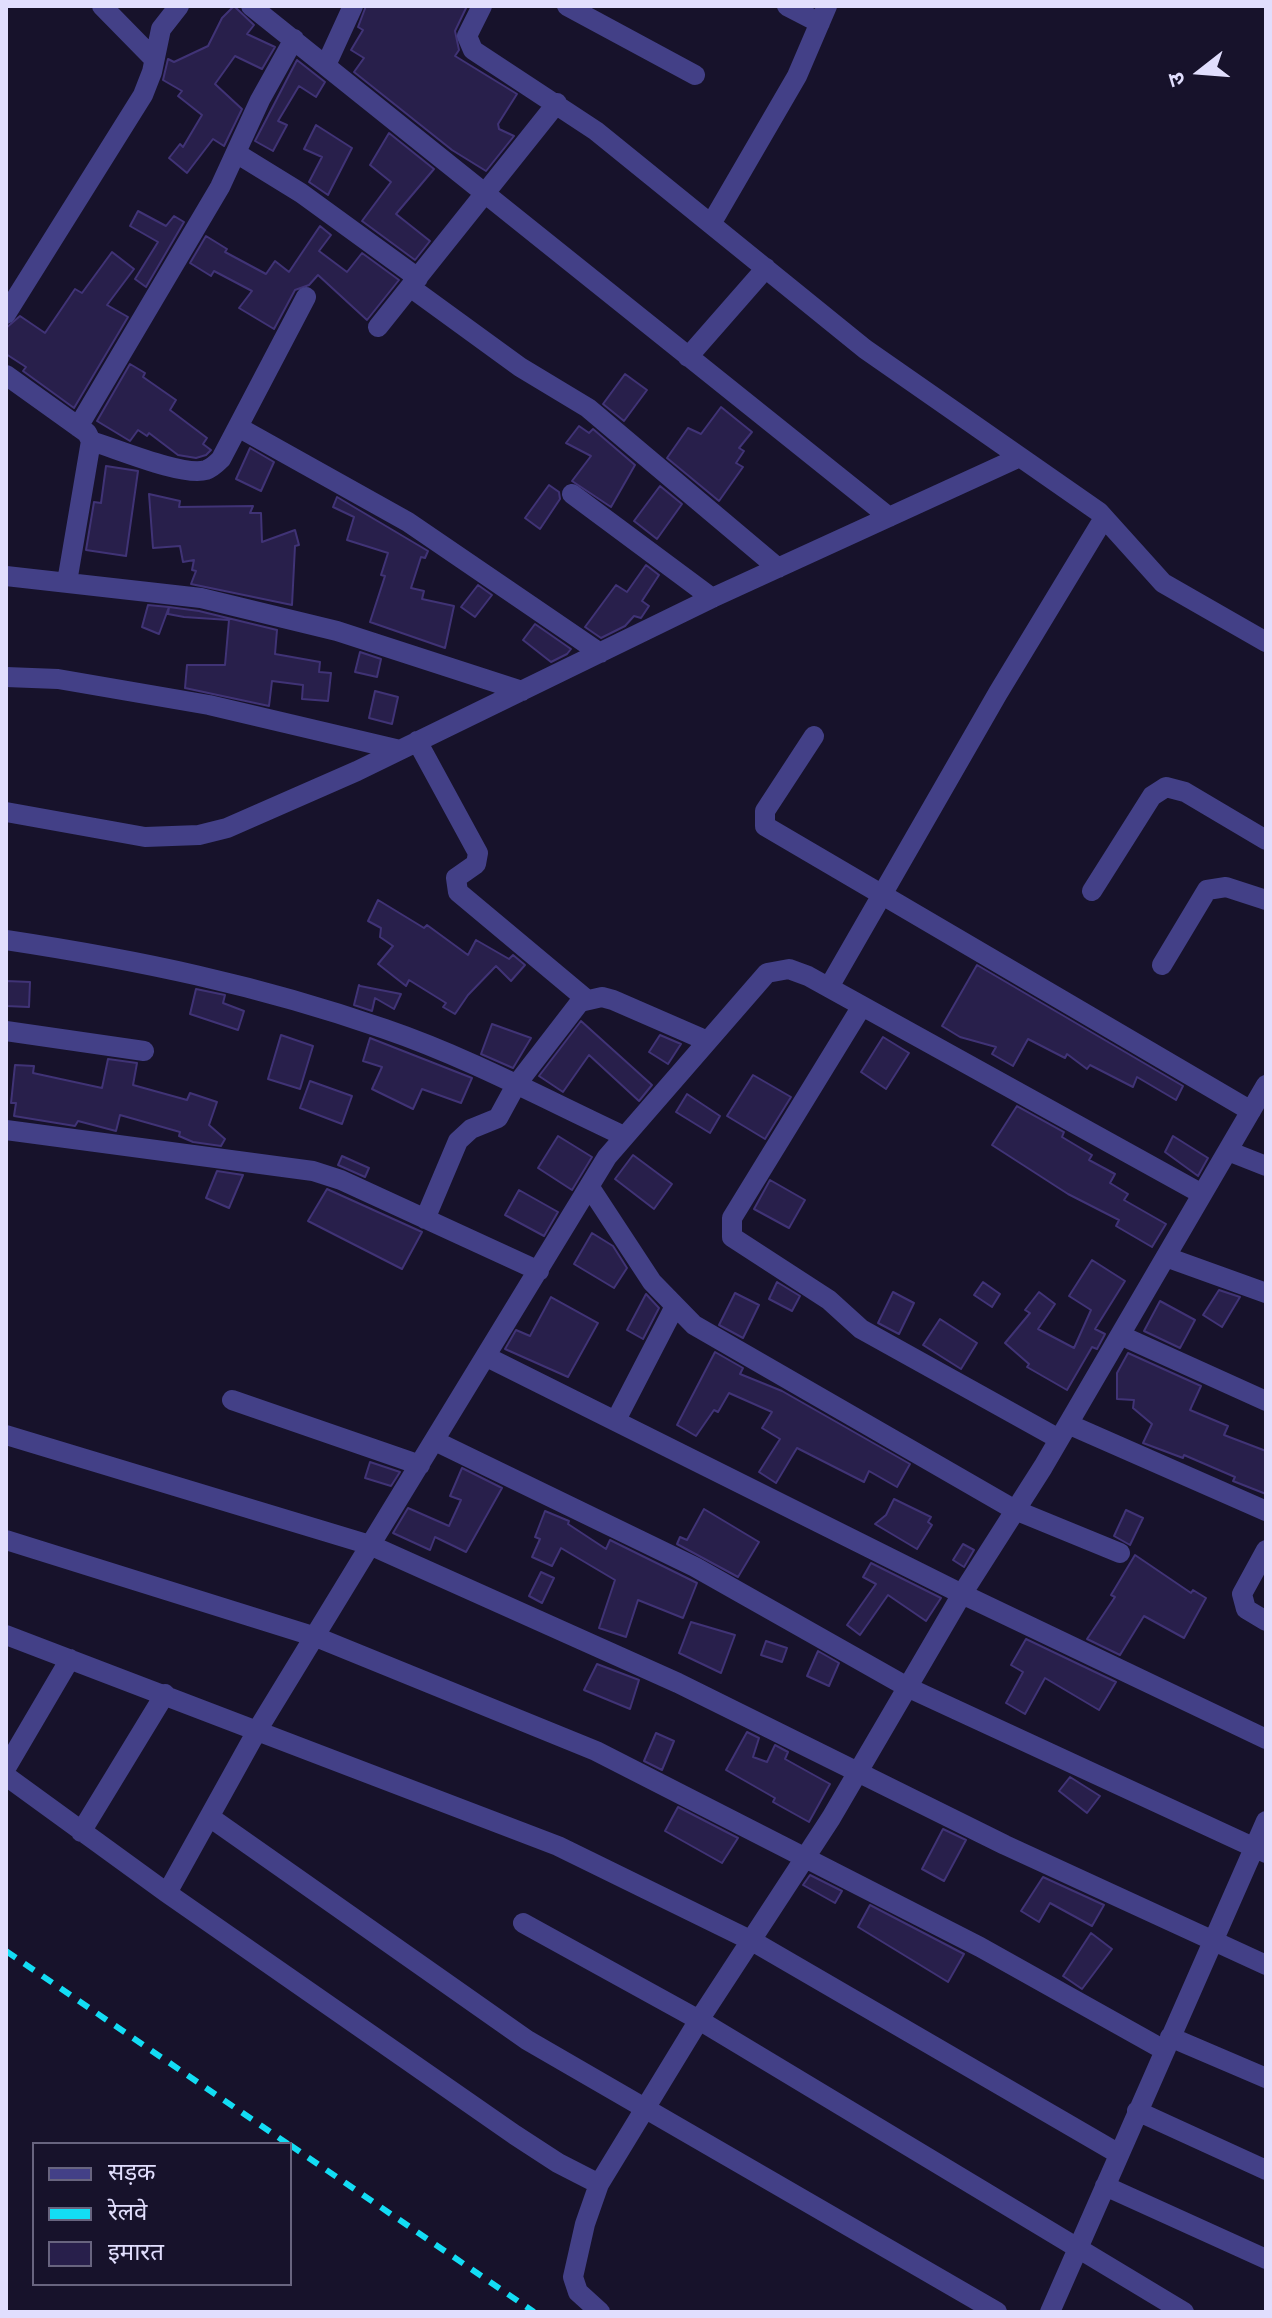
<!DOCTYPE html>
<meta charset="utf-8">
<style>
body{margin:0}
#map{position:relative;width:1272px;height:2318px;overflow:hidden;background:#17122b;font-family:"DejaVu Sans","Noto Sans Devanagari",sans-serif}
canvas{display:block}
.frame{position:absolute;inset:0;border:8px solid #e1defd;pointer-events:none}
.legend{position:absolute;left:32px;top:2142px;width:260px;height:144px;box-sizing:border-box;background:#17122b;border:2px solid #68647f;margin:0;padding:10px 14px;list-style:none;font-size:24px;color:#e1defd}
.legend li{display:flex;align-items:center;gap:16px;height:40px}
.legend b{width:40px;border:2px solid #68647f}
.north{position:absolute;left:1160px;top:32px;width:80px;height:80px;-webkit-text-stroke:6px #17122b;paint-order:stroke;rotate:253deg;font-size:22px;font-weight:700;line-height:32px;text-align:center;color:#e1defd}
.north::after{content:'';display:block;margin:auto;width:28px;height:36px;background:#e1defd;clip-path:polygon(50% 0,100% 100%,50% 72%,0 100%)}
</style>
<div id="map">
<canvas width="1272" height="2318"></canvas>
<div class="frame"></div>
<ul class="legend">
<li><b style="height:10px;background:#434087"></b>सड़क</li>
<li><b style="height:10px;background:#13ddf4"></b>रेलवे</li>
<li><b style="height:22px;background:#281f4b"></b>इमारत</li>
</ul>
<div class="north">उ</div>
</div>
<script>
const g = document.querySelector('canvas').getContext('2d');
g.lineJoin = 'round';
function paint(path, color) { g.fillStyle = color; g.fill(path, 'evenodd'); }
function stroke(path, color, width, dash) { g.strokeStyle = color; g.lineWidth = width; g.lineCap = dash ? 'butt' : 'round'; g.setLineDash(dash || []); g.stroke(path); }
const building = new Path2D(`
 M234,6L254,25L247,34L275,47L262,69L235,56L215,84L242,109L224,146L213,139L187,173L169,158L180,144L183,147L202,115L178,96L182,91L163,80L168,59L174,62L208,46L222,18Z
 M366,6H467L455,31L459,50L455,56L517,94L498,124L499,129L514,136L486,171L452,150L354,72L364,58L351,50L363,30L358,27Z
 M297,60L325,82L316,97L299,86L278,121L287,125L273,151L255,141Z
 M316,125L352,148L328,195L309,182L322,157L304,149Z
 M389,133L434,169L396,214L430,241L415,260L362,221L391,182L370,165Z
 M138,211L166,226L174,216L184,222L146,287L135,279L158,242L130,226Z
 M320,226L331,235L319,251L347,272L362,253L399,280L367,320L318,275L309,285L295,290L274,329L239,308L252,291L214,271L211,276L190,263L206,236L227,249L225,252L266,274L275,261L289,272Z
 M112,252L134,269L107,305L128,317L74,408L23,371L26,367L6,354V328L20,316L45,333L75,289L82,293Z
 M130,364L145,373L143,377L176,400L170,410L207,438L203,444L211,450L206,455L196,458L178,455L149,433L147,436L138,430L130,441L97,421Z
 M625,374L647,390L624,421L603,404Z
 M721,407L752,432L739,448L744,451L736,463L743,467L719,501L667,458L688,428L701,434Z
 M579,426L589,433L593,429L635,465L611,507L572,481L591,456L566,443Z
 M250,448L274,462L261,491L236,479Z
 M106,466L138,471L126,556L86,550L94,502L101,503Z
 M549,485L559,492L560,499L540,529L525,518Z
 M660,486L682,504L657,539L634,521Z
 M149,494L180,501L179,507L253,506L250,513H261L262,542L295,530L299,545L295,546L292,605L191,584L196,571L192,570L194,560L183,562L180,546L153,548Z
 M337,497L428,551L425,558L421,557L411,588L424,591L422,599L454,606L445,648L370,622L385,576L381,575L388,553L347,540L354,517L333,507Z
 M646,565L659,575L642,601L649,606L641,618L634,616L625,626L601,638L585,627L616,585L627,592Z
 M478,585L492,595L475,617L461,607Z
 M148,605L169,607L159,634L142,627Z
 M169,607L199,611L277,630L275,654L320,662L319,672L331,673L328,701L302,699L303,685L272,681L269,706L185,688L187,665H225L229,620L184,617L168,614Z
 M535,624L571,649L567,654L551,662L523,640Z
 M360,652L381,659L377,677L355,672Z
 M375,691L398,697L392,724L369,718Z
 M378,900L424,928L427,925L468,955L476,940L509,959L513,955L525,965L511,981L496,966L468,995L455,1014L443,1007L446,1003L409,980L406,986L378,964L393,946L380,937L381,928L368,921Z
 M977,965L1183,1086L1176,1100L1137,1077L1133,1087L1090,1065L1087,1069L1067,1054L1065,1058L1028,1039L1013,1066L992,1054L996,1047L960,1037L942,1026Z
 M6,981L30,982L29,1007L6,1006Z
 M359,985L360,986L401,994L394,1009L375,998L372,1011L354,1005Z
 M196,989L225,995L223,1003L244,1011L238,1030L190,1014Z
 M581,1021L652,1085L639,1101L589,1055L563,1092L539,1076Z
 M492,1024L531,1038L513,1068L481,1054Z
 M281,1035L313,1046L300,1089L268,1079Z
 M660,1035L681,1044L668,1064L649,1052Z
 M883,1037L909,1053L886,1089L861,1072Z
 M370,1038L472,1078L461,1103L422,1089L413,1109L372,1089L382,1067L363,1061Z
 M108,1059L137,1063L133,1085L187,1100L190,1093L217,1102L209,1125L225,1139L221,1146L193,1142L179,1136L180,1132L120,1115L116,1131L78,1121L75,1126L14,1116L16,1103H11L15,1065L34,1066L33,1073L102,1088Z
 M753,1075L791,1097L765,1139L727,1116Z
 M310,1081L352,1096L342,1124L300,1108Z
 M687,1094L720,1116L710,1133L676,1112Z
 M1017,1106L1064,1132L1062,1137L1092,1155L1089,1160L1115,1174L1110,1183L1128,1194L1124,1200L1166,1224L1152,1247L1116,1226L1119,1220L1068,1194L992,1145Z
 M558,1136L592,1157L572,1190L538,1168Z
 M1173,1136L1208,1158L1198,1176L1165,1152Z
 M633,1155L672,1184L654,1209L615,1179Z
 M342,1156L369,1168L365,1177L338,1165Z
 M217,1171L243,1175L229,1208L206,1198Z
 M770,1180L805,1200L789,1228L754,1209Z
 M327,1189L422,1232L402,1269L308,1221Z
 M519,1190L558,1212L544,1236L505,1215Z
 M592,1233L613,1246L627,1268L614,1288L574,1264Z
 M1092,1260L1125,1281L1095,1329L1105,1334L1104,1336L1097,1349L1092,1347L1067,1390L1027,1367L1029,1364L1005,1343L1030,1313L1025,1310L1039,1292L1055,1304L1038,1329L1074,1348L1091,1310L1069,1296Z
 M777,1282L800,1296L792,1311L769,1299Z
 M983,1282L1000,1294L992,1307L974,1295Z
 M1219,1290L1240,1297L1222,1327L1203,1315Z
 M893,1292L914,1303L899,1334L878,1323Z
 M735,1293L759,1305L743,1338L719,1325Z
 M646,1294L659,1308L643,1339L627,1330Z
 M551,1297L598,1323L568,1377L505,1349L516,1330L530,1336Z
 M1160,1301L1195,1320L1180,1348L1144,1331Z
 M940,1319L977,1343L961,1369L923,1345Z
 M715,1352L743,1368L740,1374L782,1391L910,1464L897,1487L869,1471L864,1482L797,1448L776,1483L759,1472L780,1439L762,1428L772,1412L729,1393L718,1412L714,1410L696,1436L677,1425Z
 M1128,1353L1201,1386L1190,1410L1228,1426L1224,1435L1266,1451V1494L1233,1481L1235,1477L1184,1455L1183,1458L1143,1443L1152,1424L1133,1408L1134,1400L1117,1399V1373Z
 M370,1462L400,1472L391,1486L365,1478Z
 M462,1468L502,1488L466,1552L435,1537L430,1550L393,1533L408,1508L449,1526L461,1500L450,1496Z
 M894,1499L931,1517L928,1522L932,1525L917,1549L875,1524L886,1515Z
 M704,1509L759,1542L738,1577L677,1544L680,1537L687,1540Z
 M1126,1510L1143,1518L1130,1545L1114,1536Z
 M545,1511L569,1521L568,1524L606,1549L610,1540L697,1583L683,1618L638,1600L626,1637L599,1628L615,1580L561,1548L552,1566L532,1557L540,1539L535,1537Z
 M963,1544L974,1550L964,1567L953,1560Z
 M1135,1555L1191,1593L1193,1590L1206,1598L1184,1638L1144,1616L1120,1655L1087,1639L1115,1597L1111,1595Z
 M871,1563L941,1598L926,1621L888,1595L860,1635L847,1625L876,1584L863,1577Z
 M541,1572L554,1578L542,1603L529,1596Z
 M691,1622L735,1635L721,1673L679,1653Z
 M1026,1639L1116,1682L1099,1710L1045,1678L1025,1714L1006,1703L1023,1672L1011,1665Z
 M766,1641L787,1648L782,1662L761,1655Z
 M818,1651L839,1663L829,1686L807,1676Z
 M597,1664L639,1680L630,1709L584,1690Z
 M747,1732L759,1738L753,1757L767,1762L775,1745L788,1752L785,1759L830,1784L809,1822L773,1802L775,1798L726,1770Z
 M656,1733L674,1741L662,1770L644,1761Z
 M1070,1777L1100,1796L1087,1813L1059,1791Z
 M678,1807L738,1838L722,1863L665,1831Z
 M943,1829L966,1840L944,1881L922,1869Z
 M810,1875L842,1891L835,1903L803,1885Z
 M1043,1877L1104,1905L1092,1926L1050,1903L1039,1922L1021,1911Z
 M870,1905L964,1954L948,1982L858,1927Z
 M1091,1933L1112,1949L1082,1989L1063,1976Z`);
paint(building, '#281f4b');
stroke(building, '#403376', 2);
stroke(new Path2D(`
 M102,6L154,59
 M251,6L889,517
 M482,6L467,36L473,50L596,131L865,349L1099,512L1163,583L1266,642
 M567,6L695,75
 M787,6L820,23
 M326,65L353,6
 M236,153L301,193L418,278
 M711,224L797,76L827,6
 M410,287L520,367L588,408L778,568
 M6,314L143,95L152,72L161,29L179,6
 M378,327L557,103
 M688,357L766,268
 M6,375L87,433L91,441L67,582
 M78,427L220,187L260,100L294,39
 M238,427L408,522L600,653
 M91,441C115,448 183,477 206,470C212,468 217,463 221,459L306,297
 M572,494L712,598
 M6,576L201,598L337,631L522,691
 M6,677L58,679L209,705L400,750
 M814,736L765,811V826L1251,1111
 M417,741L478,853L476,864L456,878L458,892L586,999
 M6,812L145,837L199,835L227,828L357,771L712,598L1020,457
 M1092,891L1152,796L1166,787L1185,792L1266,840
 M6,940C138,960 258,985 385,1029C467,1057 545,1099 624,1136
 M1162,965L1207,890L1226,887L1266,900
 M829,987L998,693L1104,518
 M862,1006L732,1218V1237L829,1300L861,1329L1059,1439
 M6,1031L144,1051
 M6,1130L313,1171L341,1180L539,1271
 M1228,1151L1266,1166
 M589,1186L652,1282L694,1325L1015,1510L1120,1553
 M425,1219L458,1141L471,1129L498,1118L516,1085L580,1002L602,997L613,1000L705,1040
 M1166,1257L1266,1293
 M1120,1335L1266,1401
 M487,1357L962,1594L1266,1739
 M232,1400L420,1465
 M616,1420L674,1308
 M1068,1424L1266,1511
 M6,1435L370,1545L678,1683L1005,1845L1266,1965
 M435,1441L695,1567L909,1688L1266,1853
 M6,1540L316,1637L596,1751L980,1947L1164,2050
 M1266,1550L1242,1594L1246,1609L1266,1621
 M6,1635L558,1846L754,1942L1119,2154
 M6,1768L70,1659
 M6,1776L167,1893L515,2135L558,2163L599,2184
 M211,1818L527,2040L997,2312
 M81,1832L165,1694
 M167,1893L258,1729L607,1157L767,973L789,969L808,976L1202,1194
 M523,1923L699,2020L1184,2312
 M1170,2037L1266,2078
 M1137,2111L1266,2170
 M1105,2186L1266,2259
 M600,2312L578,2292L573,2277L585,2224L599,2184L699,2020L831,1818L962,1594L1043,1467L1266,1085
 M1050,2312L1266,1821`), '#434087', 20);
stroke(new Path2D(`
 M6,1951L288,2144
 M290,2145L534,2312`), '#13ddf4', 6, [12, 10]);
</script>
